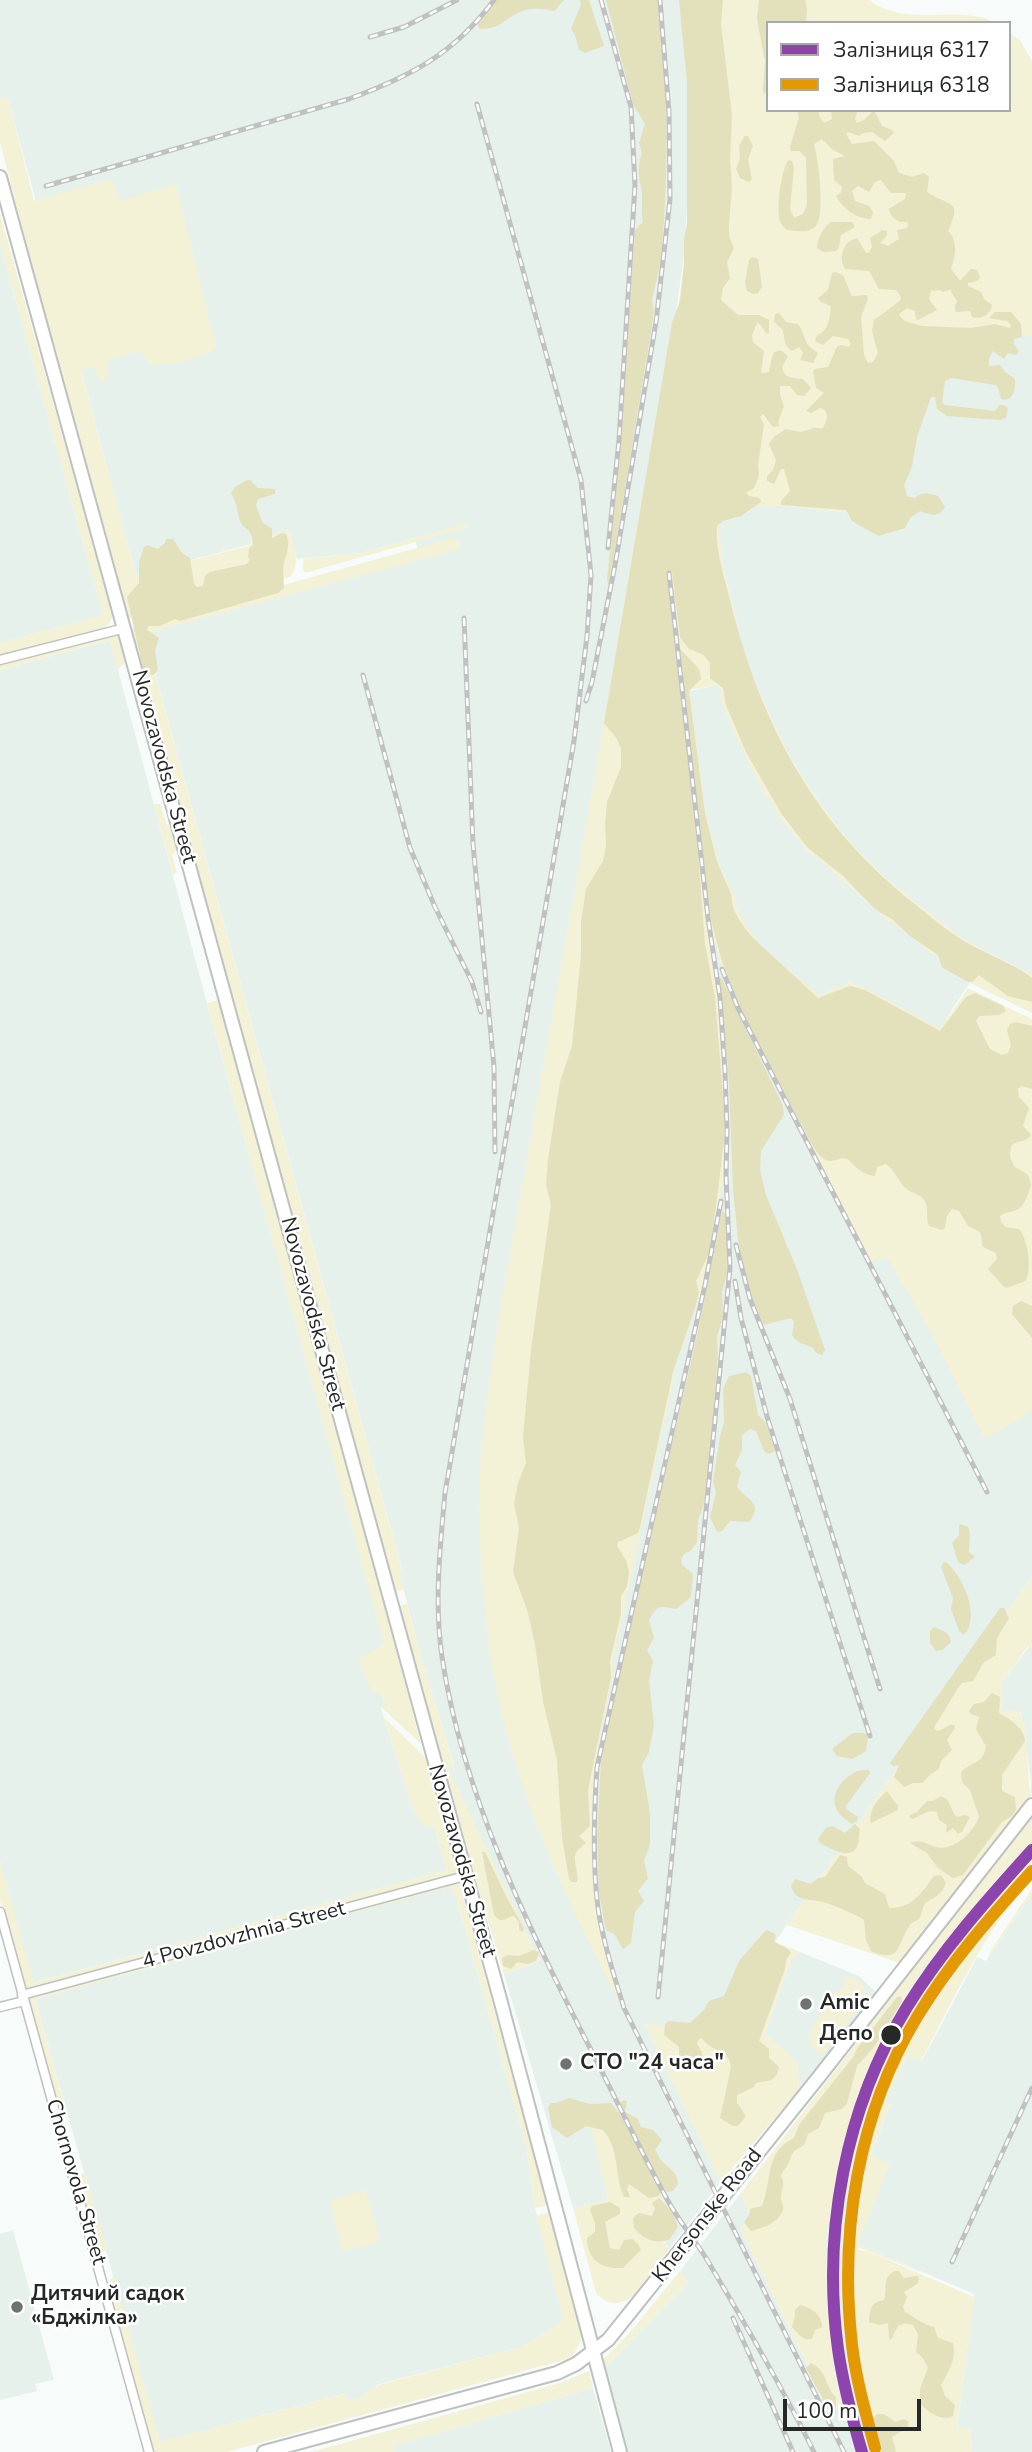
<!DOCTYPE html>
<meta charset="utf-8">
<style>
body{margin:0}
#map{position:relative;width:1032px;height:2452px;overflow:hidden;background:#f7fcfa;font-family:"Nunito Sans",sans-serif}
canvas{display:block}
.legend{position:absolute;left:766px;top:21px;width:245px;height:91px;box-sizing:border-box;background:#fff;border:2px solid #a8a9a9;margin:0;padding:9px 12px;list-style:none;font-size:21px;color:#252827}
.legend li{display:flex;align-items:center;gap:14px;height:35px}
.legend b{width:35px;border:2px solid #a8a9a9}
.scale{position:absolute;left:783px;top:2399px;width:138px;height:32px;box-sizing:border-box;border:4px solid #252827;border-top:0;padding-left:9px;font-size:21px;line-height:24px;white-space:nowrap;color:#252827;-webkit-text-stroke:5px #fff;paint-order:stroke}
</style>
<div id="map">
<canvas width="1032" height="2452"></canvas>
<ul class="legend">
<li><b style="height:9px;background:#8e44ad"></b>Залізниця 6317</li>
<li><b style="height:9px;background:#e29904"></b>Залізниця 6318</li>
</ul>
<div class="scale">100 m</div>
</div>
<script>
const g = document.querySelector('canvas').getContext('2d');
g.lineJoin = 'round';
function paint(path, color) { g.fillStyle = color; g.fill(path, 'evenodd'); }
function stroke(path, color, width, dash) { g.strokeStyle = color; g.lineWidth = width; g.lineCap = dash ? 'butt' : 'round'; g.setLineDash(dash || []); g.stroke(path); }
function drawText(font, color, halo, rows, align = 'center') {
  g.font = font + ' "Nunito Sans",sans-serif'; g.lineWidth = 5; g.setLineDash([]); g.textBaseline = 'middle'; g.strokeStyle = halo; g.fillStyle = color; for (const [text, x, y, turn = 0] of rows) {
    g.save(); g.translate(x, y); g.rotate((+turn || 0) * Math.PI / 180); g.textAlign = isNaN(turn) ? turn : align; if (halo) g.strokeText(text, 0, 0); g.fillText(text, 0, 0); g.restore();
  }
}
paint(new Path2D(`
 M0,0H681L688,81L690,150L685,248L663,407L664,696L718,685L723,692L719,695L781,819L813,857L815,855L889,922L891,920L930,952L974,976L946,1019L1032,1085V1577L710,2034L645,2024L718,2177L722,2180L669,2249L592,2125L608,2200L573,2208L504,1974L540,1961L477,1835L448,1768L454,1765L421,1657L399,1571L402,1569L144,633L421,558L414,538L361,553L297,559L289,530L250,539L251,544L136,575L8,98L0,99Z
 M0,244L103,615L0,643Z
 M1032,336V975L964,940L914,902L878,871L842,833L822,806L791,760L757,687L743,649L724,571L718,539V524L745,506H786L894,517L932,337Z
 M110,640L209,1011L385,1645L359,1659L382,1694L385,1706L381,1708L414,1813L435,1828L447,1870L33,1983L0,1861V670Z
 M1030,1645L1032,1647V1795L1030,1797L1031,1782L1021,1712H1003L1001,1684Z
 M1032,1841V1858L969,1929L920,1995L895,2038L874,2087L843,2234L845,2300L852,2378L874,2452H625L603,2369L688,2283L680,2271L741,2193L752,2220L740,2228L831,2412L841,2406L832,2360L826,2239L840,2156L866,2072L908,1992L928,1962Z
 M450,1886L457,1901L527,2150L535,2208L563,2317L560,2324L521,2347L376,2385V2388L367,2395L347,2401L344,2394L160,2442L35,1999Z
 M1032,1894V2452H972L970,2428L957,2429L974,2294L857,2244L889,2165L871,2156L890,2105L885,2101L888,2094L907,2057L922,2061L977,1957L986,1961Z
 M800,1952L859,1976L877,1993L799,2090L797,2063L765,2034L791,1959Z
 M13,2230L54,2380L35,2384L37,2391L0,2400V2234Z
 M593,2388L611,2452H394L392,2446Z`), '#e6f1ec');
paint(new Path2D(`
 M681,0H869C906,29 963,3 994,23H768V110H1009V33L1020,40L1032,61V336L932,337L894,517L786,506H745L718,524L724,571L743,649L757,687L791,760L822,806L842,833L878,871L914,902L964,940L1032,975V1013L970,983L973,976L930,952L891,921L889,922L815,856L813,857C803,845 792,833 782,820C755,782 736,737 718,695L723,692L719,685L689,690L706,813L718,862L735,898L734,901C749,943 788,970 821,996L838,985L842,988L849,980L858,987L860,985L940,1029L968,988L1032,1019V1410L1026,1413V1416L987,1437L983,1436L934,1338L887,1257L871,1261L739,1008L720,961L709,918L669,572L706,919L718,998L726,1131L724,1177L703,1285L676,1366L613,1660L614,1670C608,1703 598,1737 595,1770C588,1836 591,1907 611,1971C616,1988 623,2004 629,2021C585,1937 542,1851 514,1759C490,1679 480,1592 479,1508C479,1444 489,1381 499,1318C543,1063 591,807 633,551C646,470 665,390 678,308C694,205 690,103 681,0Z
 M8,97L34,201L112,179L119,201L176,184L216,347L211,353L173,364L150,365L140,351L109,360L107,377L100,382L95,367L81,371L136,575L251,545L250,539L289,530C293,545 302,563 290,577L127,619L121,609L0,142V99Z
 M0,214L113,615L109,624L102,630L0,656V643L103,615L0,244Z
 M468,523L469,527L308,572H305L302,567L304,559L361,553Z
 M453,538L458,541L460,549L144,634L402,1570L399,1571L404,1590L396,1591L131,630L136,626Z
 M115,633L121,636L127,660L118,670L109,640L0,670V664Z
 M154,804H160L167,825L173,826L178,849L172,855L177,872L173,875Z
 M218,1000L224,1003L421,1744L381,1707L385,1705L382,1694L371,1690L359,1659L384,1644L207,1003Z
 M1032,1577V1647L1028,1646L1001,1684L1003,1711L1019,1710L1023,1722L1025,1723L1030,1797L900,1963L787,1925Z
 M407,1604L421,1657L454,1766L448,1768L540,1961L504,1974L443,1771L399,1609L401,1605Z
 M384,1717L427,1759L457,1870L453,1878L27,1990L24,1988L0,1901V1861L34,1983L447,1870L435,1828L423,1825L414,1813Z
 M1032,1814V1841L928,1962L908,1992L866,2072L840,2156L826,2239L832,2360L841,2406L831,2412L740,2228L752,2220L741,2193Z
 M1032,1858V1881C985,1928 952,2003 921,2061L907,2057L885,2101L890,2105L871,2155L889,2165L858,2244L932,2277L860,2248L844,2251C843,2219 849,2187 856,2156C875,2067 910,2000 968,1929C988,1905 1011,1882 1032,1858Z
 M459,1882L548,2205L535,2208L527,2150L457,1901L450,1887L35,1999L66,2110L59,2107L29,1997Z
 M1032,1889V1894L986,1961L993,1947Z
 M775,1942L800,1952L791,1959L765,2034L793,2057L797,2063L799,2090L722,2180L718,2177L644,2023L710,2034Z
 M846,1977C861,1977 867,1988 865,2001L824,2052L821,2054C791,2039 830,2009 834,1990L838,1993L846,1983L843,1980Z
 M617,2111L670,2214L656,2231L669,2249L634,2295C621,2306 607,2306 596,2293L573,2208L608,2200L591,2125Z
 M85,2173L107,2251H102L96,2245L78,2178L80,2174Z
 M366,2190L379,2238L376,2243L342,2251L330,2200Z
 M550,2212L583,2336L574,2354L568,2359L227,2452H154L107,2283L114,2276L160,2442L345,2394L347,2401L367,2395L366,2391L375,2388V2386L521,2347L560,2324L563,2317L536,2216Z
 M856,2249L869,2252L974,2297L957,2428H970L972,2452H874L852,2378L845,2300L844,2253Z
 M680,2271L688,2283L603,2369L601,2362L632,2330Z
 M589,2371L593,2388L393,2446L394,2452H311L560,2383Z`), '#f3f1d6');
paint(new Path2D(`
 M497,0H564L554,11C544,9 531,7 520,12C503,19 502,29 480,29L477,24Z
 M580,0H589L604,46L585,53L579,50L575,35L571,29L581,5Z
 M606,0H660C668,82 669,166 662,248C661,266 655,284 652,301L654,310L652,326L609,585L607,580L621,440L635,230L643,222C640,211 644,198 641,187C638,174 637,167 642,154L639,143L645,124L633,104Z
 M679,0H723L721,24L732,116L730,160L732,188L729,224V236L734,248L727,262L730,278L723,288L721,300L738,315H759L769,320V333L767,334L760,324L757,323L752,335L753,342L764,351L761,373L769,372L773,353L780,350L788,356L782,367C785,379 792,378 803,379L811,388L804,396L797,395L790,386H780V395L784,406L778,422L779,426L773,427L763,414L760,417L764,424L758,465L759,476L754,488L746,493L749,496L760,498L761,502L741,516L723,521L717,526C715,552 725,579 731,604C762,727 815,826 916,905C931,917 946,930 962,940C985,954 1011,962 1032,978V1002L1008,996L979,975L972,982H968L945,969L942,967L938,955L910,936L892,919L876,910L842,875L807,847L781,813L746,752L726,705L723,688L710,678V663L704,655L689,649L680,637L672,572H667L697,840L705,944L715,998L724,1107V1141L712,1239L709,1253L696,1281L699,1292L695,1308L673,1372L640,1527L638,1533L618,1542L617,1546L626,1560L629,1572L627,1587L621,1596V1614L610,1661L611,1677L588,1790L590,1826L579,1836L586,1843C583,1846 579,1848 577,1851C571,1860 580,1873 577,1882H572L569,1879L562,1838L557,1760L543,1701L535,1644L527,1609L513,1572L519,1528L514,1504L518,1483L526,1463L523,1437L531,1350L551,1204L546,1185L548,1159L560,1082L572,1046L581,955V922L586,889L603,861L606,846L605,825L607,802L621,767V749L617,739L604,723L672,323L680,301L684,265V239L687,224V82Z
 M759,0H805L807,9L806,23H768V94L764,93L763,90L765,61L757,19Z
 M797,110H818L820,118L824,123L832,119L831,110H858L855,119L857,123L864,120L874,110L882,126L892,130L894,133L885,141L872,132L863,133L859,136L849,132L846,134L852,144L874,141L894,161L899,173L912,177L924,173L929,177L927,192C952,208 962,199 948,231C959,242 955,257 951,269L960,281L971,269L977,270L980,278L977,281L968,283V286L981,292L984,299L992,305C991,315 980,320 972,317L970,311L956,312L955,306L957,301L950,290L943,292L940,290L931,291L929,299L937,310L918,320L916,319L915,311L907,308L899,314L904,321L922,326L971,328L995,324L1010,328L1011,325L1007,321L989,318L995,312H1011L1021,324L1022,337L1014,339V344L1019,352L1015,355L1008,353L1004,359L993,351L989,358V366L1000,365L1005,372L1015,379C1016,389 1013,403 1001,399L998,387L995,385L951,378L945,381L942,402L945,405L995,411L999,405H1003L1008,408L1006,418L1000,420L947,416L937,409L935,397H931L917,437L912,467L904,485L907,496L910,497L915,498C922,491 929,494 938,496L945,507C939,518 930,515 920,511L910,518L905,528L878,536L852,521L846,510L781,505V501L790,491L784,469H781L774,484L767,481V476L773,470L776,460L769,444L775,436L786,429L801,432L814,428H823C826,422 829,416 825,410L820,408L811,413L806,411L824,393L816,388L813,371L815,369L828,367L837,347L841,345L849,347L851,344L848,339L833,336L823,345L815,341L817,335C830,331 829,317 831,306L821,302L818,298L828,290L832,273L835,272L843,275L852,296L867,295L868,299L861,317L864,355L868,363L873,362L878,353L872,331L874,320L900,301L901,297L896,290L879,289L869,271L845,269C838,257 843,242 857,238L866,253H869L872,247L870,238L883,230L887,231V235L880,243L888,246L899,239L897,230L907,228L908,225L907,222H900C895,219 890,216 889,209L905,199L906,193H891L881,180L875,182L869,192L858,186L852,191L855,201L869,206L873,212L871,219C857,219 843,209 836,196L841,193L842,187L834,180L833,159L845,156L833,150L822,139L814,144C818,157 825,212 817,224C811,234 796,231 787,230C784,227 781,225 780,221C776,209 781,168 789,160L792,161L794,167L790,209L794,218L803,214L807,205L806,158L800,151H791L790,147L799,118Z
 M745,136H748L753,146L748,159L752,179L749,182L740,178L736,169L740,158L739,146Z
 M830,222H852L855,227L841,235L839,247L836,251L823,252L817,248C818,237 823,229 830,222Z
 M752,257L758,259L762,287L758,293L754,294L747,291L745,283L749,260Z
 M779,313L786,322L798,324C808,338 800,341 818,353L813,363L800,360L803,353L799,347L792,351C784,346 784,338 783,330L774,322L775,314Z
 M247,480H250L258,488L275,489V494L258,499L256,505L262,522L272,529V538L282,533L286,534C292,548 284,556 283,570C283,575 284,582 284,588L278,593L180,621L175,619L160,626H148L147,630L159,638L155,650L158,670L153,675L144,673L127,597L139,583V562L144,547L147,545L158,549L165,543L166,539H173L182,553L190,558L194,584L197,587L203,586L205,576L210,572L247,564L250,560L248,557L249,549L253,545C252,526 245,532 240,521C237,511 237,502 231,493L235,487Z
 M680,649L699,669L701,679L689,691L705,813L717,862L732,896C730,911 744,927 753,938L818,998L850,986L865,990L940,1031L966,997L975,993L1003,1006L1006,1011L999,1015L979,1016L976,1021L990,1049L1002,1055L1008,1053L1011,1045L1007,1030L1010,1024L1016,1022L1032,1026V1089L1022,1086L1018,1089L1019,1097L1029,1108L1023,1126L1031,1135C1026,1143 1018,1139 1011,1146L1010,1157L1014,1166L1028,1175L1031,1185C1028,1193 1025,1207 1016,1210C1010,1213 1006,1211 1000,1216L1001,1222L1006,1227L1019,1229C1028,1240 1032,1269 1026,1280C1020,1284 1011,1286 1005,1288L988,1269L997,1259L996,1253C975,1243 986,1250 980,1232L968,1226L959,1211L952,1209L947,1216L945,1228L942,1230L929,1226C926,1218 928,1211 926,1204C924,1195 914,1194 908,1190C898,1183 896,1171 886,1164L877,1167L875,1176C862,1175 856,1167 848,1159C840,1157 839,1160 831,1161C821,1161 814,1148 810,1141L740,1008L721,958L710,916L689,740Z
 M719,976L722,979L783,1106L784,1115L761,1151L760,1170L766,1195L798,1272L825,1350L822,1355L816,1353L813,1348C804,1343 798,1345 792,1335L794,1322L791,1318L764,1325L762,1323L752,1298L739,1249L733,1190L729,1083Z
 M722,1211L726,1214L728,1270L722,1292L723,1316L717,1337L718,1356L709,1472L703,1507L698,1520L697,1542L691,1551L685,1553L681,1559L682,1565L693,1574L691,1597L676,1609C661,1607 658,1603 649,1620L654,1638L647,1650L653,1661L649,1681L654,1725L649,1752L642,1765L650,1813V1845L644,1861L648,1878L638,1891L644,1901L635,1912L631,1943L623,1949L614,1934L607,1931L605,1926L599,1892L597,1837L601,1760L625,1646L697,1336Z
 M1021,1301L1032,1306V1338L1012,1314L1013,1306Z
 M746,1372L751,1376L758,1415L766,1423L775,1450L774,1452L768,1454L764,1451L756,1431L750,1429L742,1435V1450L735,1465L741,1472L737,1486C746,1501 765,1502 749,1522L730,1521L722,1531L717,1532L710,1517L716,1493L713,1481L720,1436L724,1423L723,1389L729,1376Z
 M961,1524L968,1527L970,1532L969,1552L975,1557L964,1565L958,1562L952,1543L959,1535V1526Z
 M946,1562C963,1576 981,1617 964,1635L959,1631L951,1609L953,1598L941,1567L943,1563Z
 M1000,1608H1004L1009,1618L997,1638L996,1655L983,1663L973,1681L962,1683L960,1685L935,1726L934,1729L939,1731L950,1725H954L955,1728L947,1740L952,1750L941,1761L939,1769L931,1774L922,1783H913L904,1787L894,1777L899,1765L893,1766L890,1763Z
 M934,1627C943,1631 949,1631 951,1642L942,1650L936,1651L930,1643V1631Z
 M992,1693L1000,1697L999,1713C1010,1719 1024,1728 1025,1741L1002,1775V1791L1015,1797L1016,1810L1013,1815L1002,1822L963,1875L953,1878L938,1868L927,1853L910,1843C923,1839 925,1844 936,1847C953,1852 974,1832 979,1817L970,1790L962,1782L961,1772C972,1761 984,1764 986,1746L976,1729L979,1717L971,1714L969,1711L974,1704L984,1702Z
 M853,1733H866L868,1738L866,1751L853,1759L837,1756L832,1749Z
 M861,1770H869L870,1773L846,1806V1809L858,1817L857,1821L852,1824C846,1820 839,1815 836,1808C829,1792 847,1773 861,1770Z
 M887,1791L898,1806V1810L871,1823C868,1811 878,1799 887,1791Z
 M941,1796L947,1799L954,1814L957,1817L965,1815L970,1817L962,1832L958,1834L953,1828L946,1833L947,1825L939,1820L937,1812C928,1809 921,1816 912,1819L909,1817L910,1815L917,1812L927,1801H933Z
 M855,1824L860,1829C859,1834 859,1843 857,1847C849,1861 827,1847 819,1842L818,1839L826,1828L832,1826L845,1833Z
 M482,1852H485L506,1896L524,1928L523,1932L519,1930V1922L514,1916C505,1917 503,1925 494,1915Z
 M840,1855L847,1857L848,1866L862,1877L865,1883L885,1894L889,1908C911,1909 922,1893 934,1876L941,1875L946,1883C942,1895 935,1897 925,1903C922,1908 922,1914 919,1919C916,1921 912,1922 910,1925C896,1945 902,1964 871,1951L866,1940L864,1920C858,1915 831,1904 823,1902C808,1898 797,1903 791,1886L795,1879L811,1884L818,1878L825,1877Z
 M766,1930L774,1933L776,1936L774,1941C779,1946 787,1946 791,1953L786,1960L785,1969L759,2041L769,2049V2058L779,2067C776,2083 768,2080 756,2083L754,2087L737,2095V2103L746,2116L738,2126H733L720,2118L731,2067C729,2052 720,2053 710,2046C707,2044 704,2040 700,2038L697,2043L702,2053V2064L699,2066L683,2064L679,2058V2047L664,2035L665,2025L668,2021L690,2023L704,2010L709,2001L724,1996L739,1961Z
 M534,1950L539,1953L536,1961L528,1964L517,1962L511,1969L503,1966L502,1958L507,1955L519,1956Z
 M901,1996L902,2001L875,2046L857,2066L847,2103L842,2109L825,2113L819,2128L808,2134L804,2145C789,2153 794,2153 787,2166C785,2169 782,2172 781,2176C786,2185 781,2188 781,2198C781,2202 784,2205 783,2209C779,2223 763,2228 751,2231L744,2222L749,2215L750,2209L762,2206C772,2181 765,2151 794,2138L799,2125L854,2056L856,2050L897,1997Z
 M569,2098L590,2104L611,2103L622,2117L661,2189V2193L658,2196L649,2198L629,2184L627,2189L630,2197H624C614,2176 620,2148 603,2130L586,2126L567,2138L552,2127L548,2108L551,2103H556Z
 M624,2100L627,2102L625,2112L637,2118L641,2127L653,2130L662,2140L655,2150C658,2153 658,2157 661,2160C668,2169 677,2170 678,2184L673,2191L667,2192L662,2186L619,2103Z
 M659,2198L673,2213L678,2227L669,2240C653,2244 644,2239 634,2228L633,2218L639,2213L652,2216L655,2208L652,2203Z
 M610,2202L620,2208V2214L605,2222L610,2248L619,2250L624,2240L633,2239L638,2244L641,2250L623,2268C601,2269 588,2261 587,2238L595,2232V2223L590,2210L592,2206Z
 M895,2271H899L904,2278L917,2276L919,2279L917,2284L904,2292L907,2297L903,2307L905,2312C914,2317 924,2325 934,2327L938,2338L953,2343C957,2359 948,2372 941,2385L945,2396L955,2405L953,2416C942,2422 927,2412 920,2403V2389L928,2368L922,2357L916,2352L918,2334L913,2325L905,2323L898,2326L891,2340L889,2338L888,2323L879,2325L869,2322C870,2309 870,2303 884,2300C888,2288 881,2278 895,2271Z
 M800,2305C810,2307 823,2315 822,2327L815,2330L812,2339C802,2341 798,2333 792,2327L795,2316V2310Z
 M811,2363C828,2371 824,2386 836,2397V2414H831L806,2368Z
 M877,2414H884L895,2422L904,2419L909,2422L907,2428L892,2437L896,2452H876L869,2423Z`), '#e3e0bc');
const street = new Path2D(`
 M0,660L125,628
 M0,1912L149,2452
 M22,1995L465,1876
 M0,2007L24,2001`);
const secondary = new Path2D(`
 M0,177L500,1999L620,2452
 M264,2452L557,2373L576,2364L608,2340L818,2078L1032,1805`);
stroke(street, '#bdc1bf', 11);
stroke(secondary, '#bdc1bf', 16);
stroke(street, '#fefffe', 8);
stroke(secondary, '#fefffe', 12);
const rail = new Path2D(`
 M601,0L631,107L635,185L619,440L608,548
 M370,37L404,27L457,0
 M477,104L581,480L591,575L587,636L574,741L445,1493C440,1548 434,1603 442,1657C463,1796 528,1927 591,2050C617,2101 641,2152 668,2201C679,2221 694,2239 706,2258C744,2322 781,2385 814,2452
 M46,186L349,99C411,76 454,54 494,0
 M464,618L473,844L494,1067L495,1152
 M363,675L410,848L435,907L472,982L481,1012
 M586,701L592,682L615,565L656,322L670,199L669,112L660,0
 M722,969L738,1008L987,1492
 M721,1201L705,1285L597,1767C594,1813 592,1862 598,1908C603,1942 614,1975 624,2008L844,2452
 M736,1245L750,1299L790,1399L880,1689
 M735,1281L741,1318L768,1420L870,1736
 M658,1997L730,1268L726,1175L727,1130L725,1072L720,998L708,918L669,573
 M952,2262L1032,2088
 M733,2318L793,2452`);
stroke(rail, '#c0c1c1', 5);
stroke(rail, '#fff', 2.5, [8]);
stroke(new Path2D(`
 M862,2452C852,2418 843,2384 838,2349C822,2233 845,2108 907,2007C942,1950 987,1900 1032,1850`), '#8e44ad', 12);
stroke(new Path2D(`
 M875,2448C866,2414 856,2380 852,2345C839,2231 858,2115 917,2017C949,1964 990,1917 1032,1871`), '#e29904', 12);
for (const [x, y, r, color] of [
 [806,2004,7,"#6e7271"],
 [891,2035,11,"#252827"],
 [566,2064,7,"#6e7271"],
 [17,2307,7,"#6e7271"]
]) { const dot = new Path2D(); dot.arc(x, y, r, 0, 2 * Math.PI); g.fillStyle = color; g.fill(dot); stroke(dot, '#fff', 2.5); }
drawText('21px', '#252827', '#fff', [
 ["Novozavodska Street",163,767,75],
 ["Novozavodska Street",312,1314,75],
 ["Novozavodska Street",461,1861,74],
 ["4 Povzdovzhnia Street",244,1936,-15],
 ["Chornovola Street",75,2182,74],
 ["Khersonske Road",708,2216,-52]
]);
drawText('bold 21px', '#252827', '#fff', [
 ["Amic",820,2004],
 ["СТО \"24 часа\"",580,2064],
 ["Дитячий садок",31,2295],
 ["«Бджілка»",31,2319]
], 'left');
drawText('bold 21px', '#252827', '#fff', [
 ["Депо",873,2035]
], 'right');
</script>
